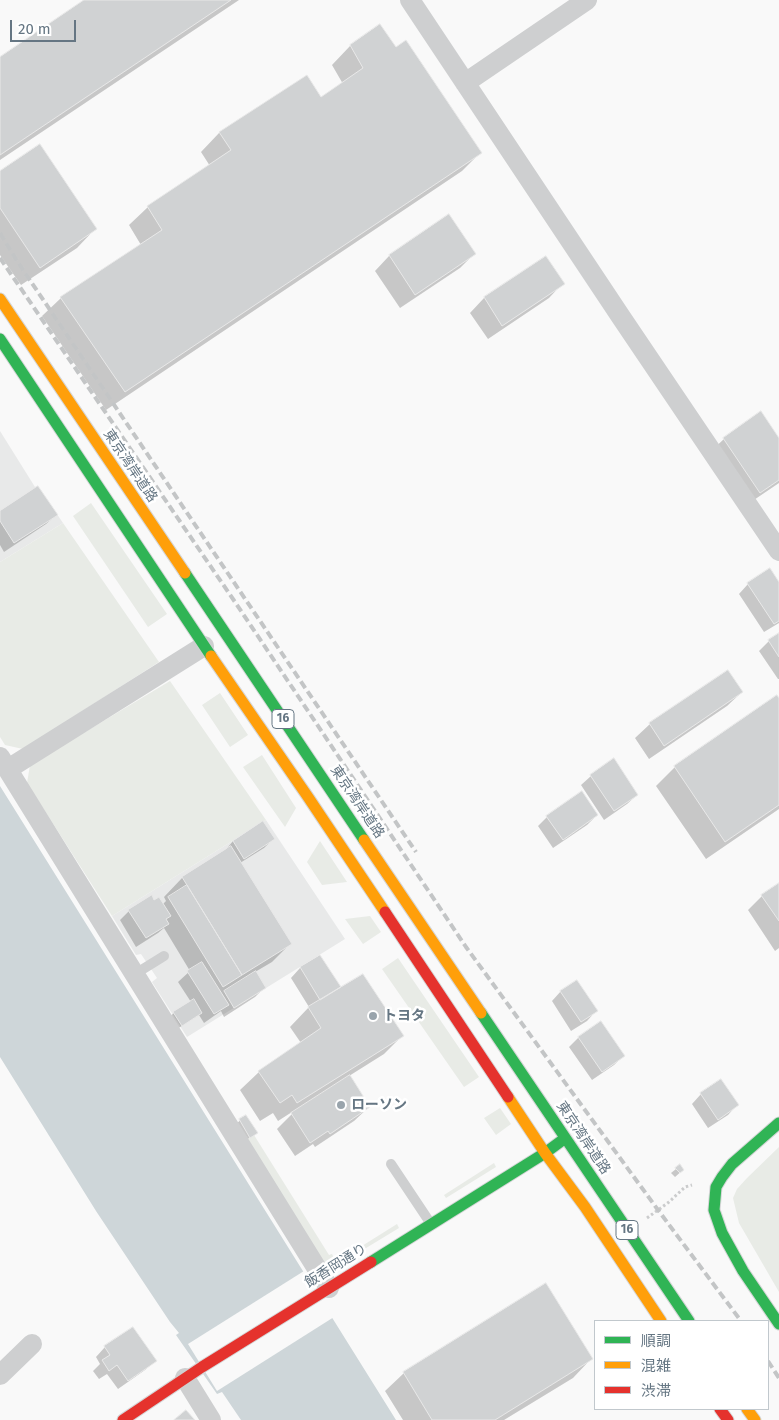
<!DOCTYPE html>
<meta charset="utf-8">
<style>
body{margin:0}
#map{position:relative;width:779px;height:1420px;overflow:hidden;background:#f9f9f9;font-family:"Fira Sans","Noto Sans JP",sans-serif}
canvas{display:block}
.legend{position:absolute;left:594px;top:1320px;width:175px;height:90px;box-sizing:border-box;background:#fff;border:1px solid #c1c8cd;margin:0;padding:6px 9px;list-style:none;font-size:15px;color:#657683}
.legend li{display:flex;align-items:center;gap:10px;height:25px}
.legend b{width:25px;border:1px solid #c1c8cd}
.scale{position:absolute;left:10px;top:20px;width:66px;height:22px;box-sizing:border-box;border:2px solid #657683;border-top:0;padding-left:6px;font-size:15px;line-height:18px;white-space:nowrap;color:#657683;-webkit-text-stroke:4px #fff;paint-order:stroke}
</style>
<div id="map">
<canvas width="779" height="1420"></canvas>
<ul class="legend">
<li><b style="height:6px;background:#30b455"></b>順調</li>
<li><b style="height:6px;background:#ff9f0a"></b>混雑</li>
<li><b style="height:6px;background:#e5322d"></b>渋滞</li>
</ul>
<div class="scale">20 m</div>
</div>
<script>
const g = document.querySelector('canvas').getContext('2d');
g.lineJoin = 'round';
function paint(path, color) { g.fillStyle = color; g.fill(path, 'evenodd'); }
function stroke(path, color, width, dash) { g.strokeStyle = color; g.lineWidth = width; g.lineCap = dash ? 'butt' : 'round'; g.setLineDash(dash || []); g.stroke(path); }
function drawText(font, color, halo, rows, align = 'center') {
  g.font = font + ' "Fira Sans","Noto Sans JP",sans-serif'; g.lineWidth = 5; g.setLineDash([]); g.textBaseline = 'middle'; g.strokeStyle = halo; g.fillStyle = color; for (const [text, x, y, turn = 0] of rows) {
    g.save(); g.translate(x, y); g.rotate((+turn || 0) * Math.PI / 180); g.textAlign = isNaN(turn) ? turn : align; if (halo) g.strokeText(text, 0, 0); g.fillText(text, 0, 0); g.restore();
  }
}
paint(new Path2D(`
 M0,431L35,487L38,486L63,523L0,562Z
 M266,820L345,939L187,1037L152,982L157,978L141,954L136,955L112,916Z`), '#e8e9e9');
paint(new Path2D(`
 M91,503L167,614L148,627L73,516Z
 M63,523L159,662L23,749L5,745L0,737V562Z
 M170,681L266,820L112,916L27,783L30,765Z
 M220,693L248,735L230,747L202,705Z
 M262,755L296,808L285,827L243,767Z
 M320,841L347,882L322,885L307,862Z
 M370,916L381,932L363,944L345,919Z
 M398,958L479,1077L464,1087L382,969Z
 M500,1108L511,1124L496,1135L484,1118Z
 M254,1135L329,1255L332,1254L334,1258L324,1264L248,1139Z
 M779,1147V1292L739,1223L733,1198L737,1189L747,1178Z
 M494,1163L496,1167L446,1198L444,1195Z
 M397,1224L399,1228L348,1259L346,1256Z`), '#e8ebe6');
paint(new Path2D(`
 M0,786L396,1420H241L222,1392L217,1394L176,1335L179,1333L170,1322L96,1211L0,1057Z`), '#ced6d9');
paint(new Path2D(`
 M304,1271L334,1317L217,1391L188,1344Z`), '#f9f9f9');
paint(new Path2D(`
 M86,0H239L0,160V58Z
 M380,26L395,48L480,153L462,171L106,410L42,316L61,298L141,245L129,225L148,207L210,166L201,152L219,133L306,76L321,98L343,84L332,65L350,46Z
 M0,173L95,229L77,248L21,285L0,255Z
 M449,216L474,254L460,268L400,308L375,271L389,256Z
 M546,257L563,283L549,298L488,339L470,313L484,298Z
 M724,439L779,440V483L745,506L709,453Z
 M0,512L56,515L46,524L4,552L0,545Z
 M748,584H779V623L764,632L739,594Z
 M779,634V679H778L759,651L769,641Z
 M728,671L742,692L727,706L649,759L635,738L650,724Z
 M777,697L779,700V809L706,859L656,786L675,767Z
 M591,776L637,795L627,804L604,820L581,785Z
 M597,815L587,825L553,848L538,826L547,817Z
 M273,839L264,848L240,863L290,944L272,962L255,972L265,987L255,997L224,1017L221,1011L204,1023L199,1015L177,1029L169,1017L174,1013L191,1002L178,982L190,971L164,928L158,933L136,947L120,920L129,911L154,901L162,905L166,901L164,897L182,878L224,852L233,841Z
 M779,884V948L775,951L748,910L762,896Z
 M320,956L339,987L335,992L403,1035L384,1054L349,1076L369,1107L354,1121L315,1147L313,1144L295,1156L277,1129L293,1113L292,1112L278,1121L273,1113L260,1121L240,1090L259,1072L301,1043L290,1027L309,1007L291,978L300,968Z
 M561,991L596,1011L587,1021L571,1031L552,1001Z
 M579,1037L623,1056L614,1065L592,1080L569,1047Z
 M701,1094L737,1105L728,1115L708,1128L692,1104Z
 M245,1116L256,1133L245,1141L235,1125Z
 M676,1169L683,1170L675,1177L671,1173Z
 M105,1347L155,1361L145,1370L118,1389L107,1374L99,1379L93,1371L100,1364L96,1357Z
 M591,1359L573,1378L504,1420H403L385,1391L404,1373Z`), '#0003');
const building = new Path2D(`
 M84,0H231L0,155V57Z
 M380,24L396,47L406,40L482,153L125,392L60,297L162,230L147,206L231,150L219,132L307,75L321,97L363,68L350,45Z
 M40,144L97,229L40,268L0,208V171Z
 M449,214L476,254L415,295L389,255Z
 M546,256L565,284L502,326L484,297Z
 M761,411L779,438V480L760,493L723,438Z
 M38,486L58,515L14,543L0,521V511Z
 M770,568L779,582V621L774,624L747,583Z
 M779,633V657L768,640Z
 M728,670L743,692L664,746L649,723Z
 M777,695L779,698V805L725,842L674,766Z
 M614,758L638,795L614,811L590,775Z
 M582,791L598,815L563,840L546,816Z
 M263,821L275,839L244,859L233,841Z
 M231,846L292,944L242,975L182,877Z
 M779,883V921L761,895Z
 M187,885L242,975L223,987L168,897Z
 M152,895L154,900L159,897L171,916L166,919L169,924L146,938L128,910Z
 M320,955L341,987L320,1000L300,967Z
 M202,962L229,1005L214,1014L187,971Z
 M256,971L266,988L234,1008L224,991Z
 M363,974L404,1036L297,1103L292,1095L280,1103L258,1071L321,1028L308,1007Z
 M577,980L598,1011L581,1022L560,991Z
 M194,999L202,1013L182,1026L173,1012Z
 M601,1021L625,1056L602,1072L578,1037Z
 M350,1075L370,1107L330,1134L328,1131L310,1143L291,1113Z
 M721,1079L739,1105L718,1120L700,1093Z
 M246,1115L258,1133L250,1138L239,1119Z
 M680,1164L684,1170L680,1173L675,1168Z
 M546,1283L593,1359L495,1420H432L403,1372Z
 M133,1327L157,1361L128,1381L117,1365L109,1371L102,1360L110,1355L104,1346Z
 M186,1410L195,1420H174Z`);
paint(building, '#d0d2d3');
stroke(building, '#e8e8e8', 1);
const fast = new Path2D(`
 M0,339L211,656
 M185,573L364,840
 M481,1013L689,1321
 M779,1123L732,1164L722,1177L716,1187L714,1210L722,1233L743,1271L779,1324
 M371,1262L545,1153L564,1139`);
const slow = new Path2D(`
 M0,299L185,573
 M211,656L308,797L385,912
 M364,840L481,1013
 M508,1097L545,1153L585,1207L661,1321
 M747,1409L755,1420`);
const jam = new Path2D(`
 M385,912L508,1097
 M720,1409L728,1420
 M123,1420L202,1367L371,1262`);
stroke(fast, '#d5d6d7', 13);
stroke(slow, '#d5d6d7', 13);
stroke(jam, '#d5d6d7', 13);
stroke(new Path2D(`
 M647,1218L669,1202L685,1187L692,1185`), '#cbcccd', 3, [2.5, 2.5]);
stroke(new Path2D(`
 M135,974L164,956
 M391,1164L431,1224`), '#cecfd0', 10);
stroke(new Path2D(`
 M410,0L621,317L779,551
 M465,83L587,0
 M0,757L329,1288
 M8,769L204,646
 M0,1375L32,1344
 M185,1378L211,1420`), '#cecfd0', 20);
stroke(fast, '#30b455', 11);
stroke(slow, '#ff9f0a', 11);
stroke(jam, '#e5322d', 11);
stroke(new Path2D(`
 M0,233L17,261L416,852
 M0,258L235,602L466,947L658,1210L741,1321
 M768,1361L779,1378`), '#c3c5c6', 4, [8, 4]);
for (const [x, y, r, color] of [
 [373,1016,5,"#99a4ac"],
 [341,1105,5,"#99a4ac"]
]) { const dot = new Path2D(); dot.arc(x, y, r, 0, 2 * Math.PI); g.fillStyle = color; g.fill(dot); stroke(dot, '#fff', 2); }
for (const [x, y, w] of [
 [283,719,22],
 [627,1230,22]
]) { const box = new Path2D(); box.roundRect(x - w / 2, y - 9.5, w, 19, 4); g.fillStyle = '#fff'; g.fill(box); stroke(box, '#657683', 1); }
drawText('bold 12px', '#657683', null, [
 ["16",283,719],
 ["16",627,1230]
]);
drawText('14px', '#657683', '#fff', [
 ["東京湾岸道路",130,466,56],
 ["東京湾岸道路",357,802,56],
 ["東京湾岸道路",583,1138,56],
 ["飯香岡通り",336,1266,-32]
]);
drawText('bold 14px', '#657683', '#fff', [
 ["トヨタ",383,1016],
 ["ローソン",351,1105]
], 'left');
</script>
